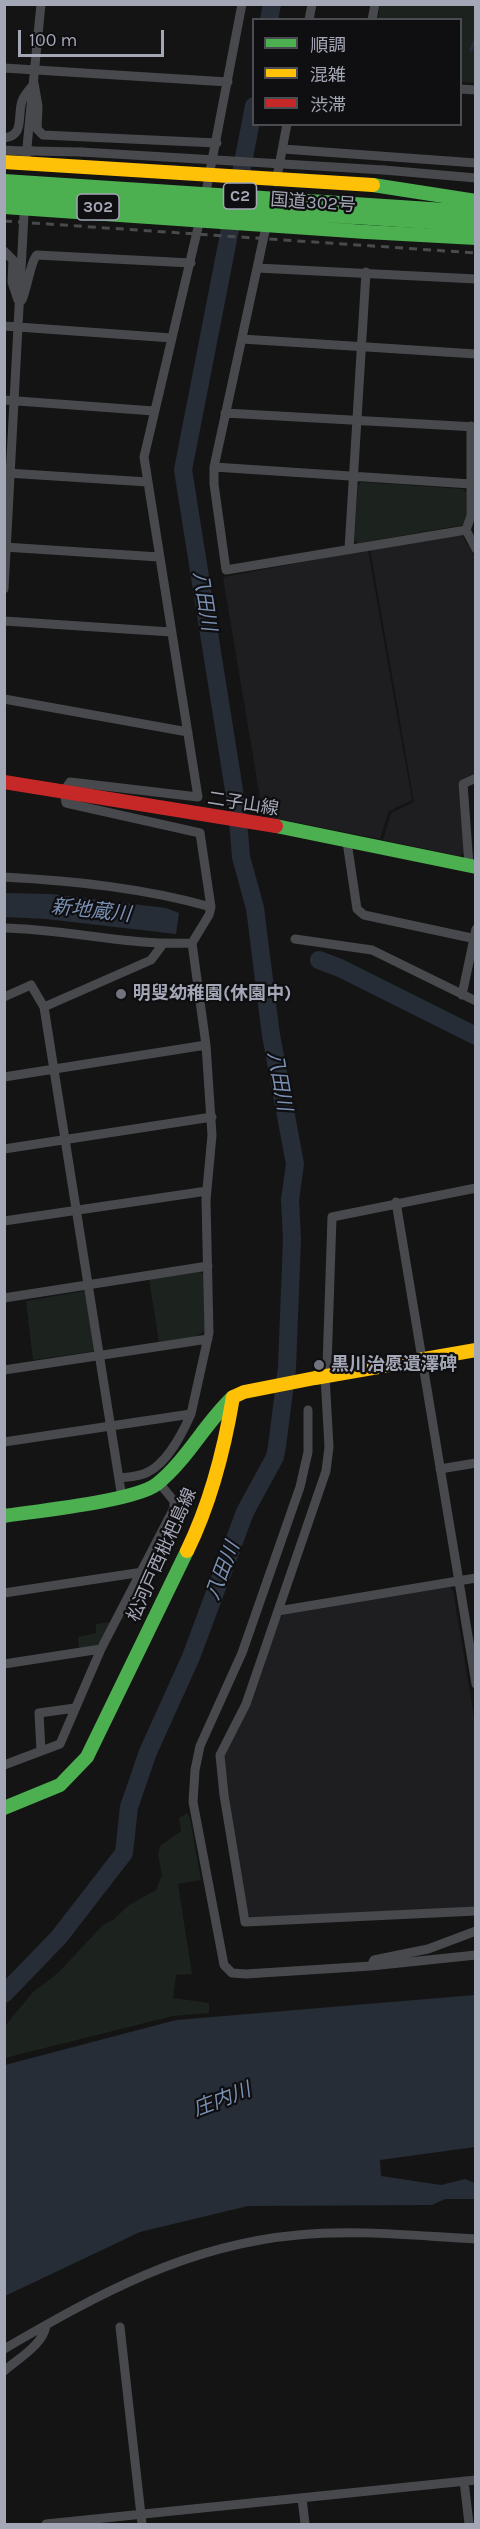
<!DOCTYPE html>
<meta charset="utf-8">
<style>
body{margin:0}
#map{position:relative;width:480px;height:2529px;overflow:hidden;background:#141414;font-family:Karla,"Noto Sans JP",sans-serif}
canvas{display:block}
.frame{position:absolute;inset:0;border:6px solid #a4a7b6;pointer-events:none}
.legend{position:absolute;left:252px;top:18px;width:210px;height:108px;box-sizing:border-box;background:#0f0e10;border:2px solid #4b4b52;margin:0;padding:8px 10px;list-style:none;font-size:18px;color:#a4a7b6}
.legend li{display:flex;align-items:center;gap:12px;height:30px}
.legend b{width:30px;border:2px solid #4b4b52}
.scale{position:absolute;left:18px;top:30px;width:146px;height:27px;box-sizing:border-box;border:3px solid #a4a7b6;border-top:0;padding-left:8px;font-size:18px;line-height:21px;white-space:nowrap;color:#a4a7b6;-webkit-text-stroke:4px #0f0e10;paint-order:stroke}
</style>
<div id="map">
<canvas width="480" height="2529"></canvas>
<div class="frame"></div>
<ul class="legend">
<li><b style="height:8px;background:#4caf50"></b>順調</li>
<li><b style="height:8px;background:#ffc107"></b>混雑</li>
<li><b style="height:8px;background:#c62828"></b>渋滞</li>
</ul>
<div class="scale">100 m</div>
</div>
<script>
const g = document.querySelector('canvas').getContext('2d');
g.lineJoin = 'round';
function paint(path, color) { g.fillStyle = color; g.fill(path, 'evenodd'); }
function stroke(path, color, width, dash) { g.strokeStyle = color; g.lineWidth = width; g.lineCap = dash ? 'butt' : 'round'; g.setLineDash(dash || []); g.stroke(path); }
function drawText(font, color, halo, rows, align = 'center') {
  g.font = font + ' Karla,"Noto Sans JP",sans-serif'; g.lineWidth = 4.5; g.setLineDash([]); g.textBaseline = 'middle'; g.strokeStyle = halo; g.fillStyle = color; for (const [text, x, y, turn = 0] of rows) {
    g.save(); g.translate(x, y); g.rotate((+turn || 0) * Math.PI / 180); g.textAlign = isNaN(turn) ? turn : align; if (halo) g.strokeText(text, 0, 0); g.fillText(text, 0, 0); g.restore();
  }
}
paint(new Path2D(`
 M459,535L463,537L475,557V773L458,782L465,852L459,856L383,840L391,813L414,802L370,549Z
 M368,550L412,800L389,811L380,839L263,816L223,577Z
 M450,1587L453,1591L475,1723V1907L252,1918L248,1915L226,1785L225,1755L280,1619L283,1615Z`), '#1e1e20');
paint(new Path2D(`
 M380,5H475V83L461,82L460,20L378,19Z
 M361,482L463,489L466,492V521L463,525L358,543L354,540L358,486Z
 M200,1272L204,1275L205,1331L195,1337L159,1342L149,1279Z
 M85,1291L95,1351L33,1360L26,1301Z
 M111,1622L100,1648L79,1650L78,1637L96,1633V1624Z
 M187,1813L190,1818L201,1880L178,1884L192,1974L176,1975L173,1998L209,2003V2013L173,2016L5,2058V2026L33,1992L58,1973L103,1925L113,1920L129,1905L156,1890L162,1875L158,1854L160,1846L181,1831L179,1818Z`), '#1c231e');
paint(new Path2D(`
 M5,893L51,894L166,908L179,913L176,934L46,919L5,917Z
 M475,1995V2147L380,2160L381,2176L441,2185L465,2179L475,2183V2199H445L432,2205L248,2206L140,2232L5,2296V2065L176,2020Z`), '#272d36');
stroke(new Path2D(`
 M471,50L476,37`), '#272d36', 3);
stroke(new Path2D(`
 M269,20L272,4
 M319,960L340,968L476,1036
 M4,1994L59,1937L124,1853L129,1807L148,1752L191,1657L245,1512L275,1457L277,1446L287,1368L292,1239L290,1200L295,1164L271,1035L255,908L241,857L237,809L183,470L254,106`), '#272d36', 18);
stroke(new Path2D(`
 M309,20L312,4
 M372,20L375,4
 M4,68L228,82
 M34,83L38,106L37,129L43,135L217,143
 M460,89L476,90
 M4,138C25,136 17,116 22,101C24,95 29,90 33,85
 M283,149L476,163
 M4,150L20,151
 M32,151L81,152
 M26,157L41,4
 M384,170L476,178
 M276,182L287,124
 M205,197L242,4
 M267,222L214,467V484L226,570L466,530L476,549
 M4,251L13,260L12,282L18,300
 M257,268L476,279
 M22,300C27,289 31,260 37,255L191,263
 M4,326L172,338
 M242,339L476,354
 M4,400L154,411
 M225,413L476,427
 M214,467L471,484
 M7,473L148,482
 M466,530L471,516V426
 M4,547L159,557
 M349,549L366,272
 M4,589L24,214
 M4,621L171,632
 M4,699L188,732
 M347,842L357,909L364,915L476,939
 M469,865L463,784L476,778
 M4,877C74,881 144,888 211,907
 M4,928C67,929 129,946 192,943L206,1045L212,1135L206,1200L209,1333L191,1414C182,1434 168,1462 148,1472C139,1477 128,1477 119,1478
 M295,939L372,950L476,1001
 M192,943L209,915L211,907L200,833L66,803L64,791L70,782L198,797L144,457L200,219
 M462,995L476,929
 M4,997L31,985L44,1007L151,960L163,944
 M44,1007L122,1498
 M4,1077L206,1045
 M4,1149L212,1117
 M476,1188L332,1217L327,1366L325,1376L329,1447L326,1471L246,1704L220,1755L224,1795L245,1922L476,1911
 M396,1202L476,1684
 M4,1221L207,1191
 M4,1298L208,1266
 M4,1370L208,1339
 M308,1410V1452L300,1487L242,1653L200,1746L195,1770L193,1802L224,1965L232,1973L246,1974L371,1966L476,1955
 M4,1442L191,1414
 M440,1469L476,1463
 M4,1593L143,1572
 M278,1611L476,1578
 M4,1664L101,1649
 M41,1751L39,1713L75,1708
 M4,1765L60,1744L101,1649L174,1508V1501L160,1484
 M371,1966L374,1960L428,1949L476,1931
 M120,2327L142,2524
 M4,2349C99,2294 186,2245 298,2235C357,2229 417,2236 476,2239
 M4,2371C19,2358 44,2344 46,2325
 M464,2481L469,2524
 M302,2498L305,2524
 M46,2524L476,2480`), '#48494d', 9);
stroke(new Path2D(`
 M373,185L476,201
 M366,232L476,238
 M276,826L476,867
 M4,1516C37,1511 135,1501 157,1484C187,1460 205,1423 233,1397
 M4,1808L60,1785L87,1757L187,1551`), '#4caf50', 14);
stroke(new Path2D(`
 M187,1551C211,1502 224,1451 233,1397L244,1392L315,1378L476,1350`), '#ffc107', 14);
stroke(new Path2D(`
 M4,782L276,826`), '#c62828', 14);
stroke(new Path2D(`
 M4,221L476,253`), '#484a4d', 3, [8, 6]);
stroke(new Path2D(`
 M20,151H32
 M81,152L384,170`), '#48494d', 9);
stroke(new Path2D(`
 M4,181L476,212
 M4,194L476,225
 M4,207L366,232`), '#4caf50', 14);
stroke(new Path2D(`
 M4,162L373,185`), '#ffc107', 14);
for (const [x, y, r, color] of [
 [121,994,6,"#72747d"],
 [319,1365,6,"#72747d"]
]) { const dot = new Path2D(); dot.arc(x, y, r, 0, 2 * Math.PI); g.fillStyle = color; g.fill(dot); stroke(dot, '#0f0e10', 2); }
for (const [x, y, w] of [
 [240,196,33],
 [98,207,42]
]) { const box = new Path2D(); box.roundRect(x - w / 2, y - 13, w, 26, 4.5); g.fillStyle = '#0f0e10'; g.fill(box); stroke(box, '#a4a7b6', 1.5); }
drawText('bold 16px', '#a4a7b6', null, [
 ["C2",240,196],
 ["302",98,207]
]);
drawText('18px', '#a4a7b6', '#0f0e10', [
 ["国道302号",313,203,4],
 ["二子山線",243,804,9],
 ["松河戸西枇杷島線",162,1555,-66]
]);
drawText('bold 18px', '#a4a7b6', '#0f0e10', [
 ["明叟幼稚園(休園中)",133,994],
 ["黒川治愿遺澤碑",331,1365]
], 'left');
drawText('italic 20px', '#7990b3', '#0f0e10', [
 ["八田川",204,601,81],
 ["新地蔵川",91,911,6],
 ["八田川",279,1081,80],
 ["八田川",223,1571,-69],
 ["庄内川",222,2100,-21]
]);
</script>
